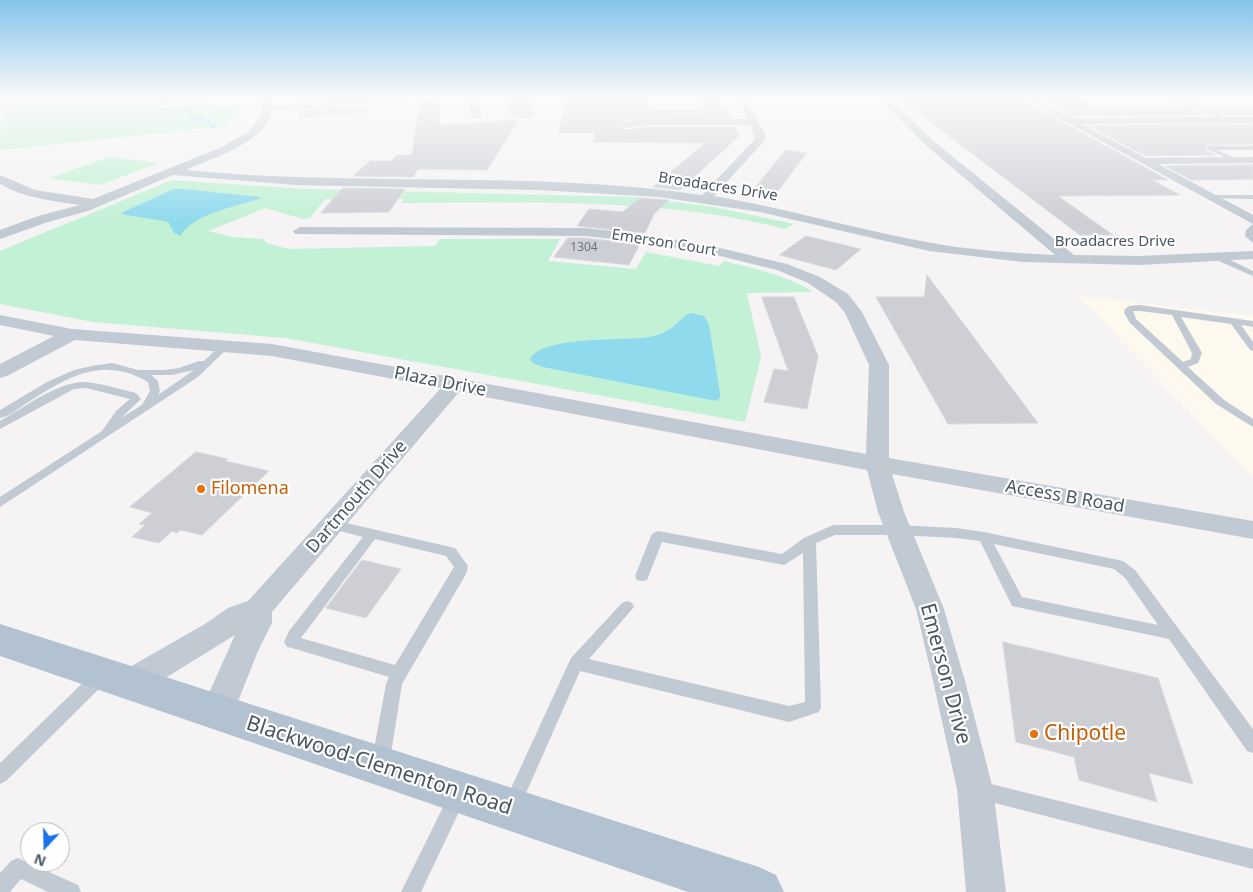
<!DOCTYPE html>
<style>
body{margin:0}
#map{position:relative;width:1253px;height:892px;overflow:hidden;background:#f5f3f3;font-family:"Noto Sans",sans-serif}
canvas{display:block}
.north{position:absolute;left:20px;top:822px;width:50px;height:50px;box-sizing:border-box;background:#fff;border:1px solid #b7bbc0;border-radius:50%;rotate:201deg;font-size:14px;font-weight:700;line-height:20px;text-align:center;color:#4a5661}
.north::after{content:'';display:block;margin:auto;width:18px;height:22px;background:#1a73e8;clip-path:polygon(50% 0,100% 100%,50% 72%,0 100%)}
</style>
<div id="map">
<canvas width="1253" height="892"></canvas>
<div class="north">N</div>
</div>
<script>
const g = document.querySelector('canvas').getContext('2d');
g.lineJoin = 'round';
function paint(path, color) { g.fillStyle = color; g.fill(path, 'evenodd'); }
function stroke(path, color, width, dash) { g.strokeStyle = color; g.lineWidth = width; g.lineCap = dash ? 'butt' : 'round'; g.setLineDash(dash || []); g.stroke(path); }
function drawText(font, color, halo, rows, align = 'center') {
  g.font = font + ' "Noto Sans",sans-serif'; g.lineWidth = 4.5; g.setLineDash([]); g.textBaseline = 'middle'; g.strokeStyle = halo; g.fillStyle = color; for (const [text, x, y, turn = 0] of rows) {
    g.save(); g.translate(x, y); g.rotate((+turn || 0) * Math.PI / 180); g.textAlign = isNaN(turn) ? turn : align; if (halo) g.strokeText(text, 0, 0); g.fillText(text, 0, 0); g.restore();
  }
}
paint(new Path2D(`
 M1078,296L1253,316V477Z`), '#fdf9ef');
paint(new Path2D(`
 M9,97H201L205,105L240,106L226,126L0,150C0,134 0,109 9,97Z
 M110,157L159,163L100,185L49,178Z
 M172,180L307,189L637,197L714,207L794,224L785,229C660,197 530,203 401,203L404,199H325L310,218L303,219L265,208L208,231L232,237L263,239L267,243L288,249L435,246L440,239H560L548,261L636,269L646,252L719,266L724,261C754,269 787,275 813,292L747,293L761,357L745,422L285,338L93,322L0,304V251Z`), '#c3f1d5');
paint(new Path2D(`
 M174,189H184L260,197L259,199C239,205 188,216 181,236L174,233L169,223L165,221L126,215L121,213Z
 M691,313L704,316L709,325L720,393V398L716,401L543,367L533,363L530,359C541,337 617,340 641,338C654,337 667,333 676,324C682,319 684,315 691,313Z`), '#90daee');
paint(new Path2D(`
 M170,97H174L164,103L160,108L193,110L192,116L209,120L216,128L213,129L207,122L189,118L190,112L157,110L162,101Z`), '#90daee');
const building = new Path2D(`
 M297,97H349L298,102Z
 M507,97H528L535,117L513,118Z
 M699,97H718L722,110H728L731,117L643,118L628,120L619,124L626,130L646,127H735L739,136L680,190L653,187L705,143L593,142L595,133H558L568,98H647L648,110H703Z
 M1037,97H1073L1096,108L1187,107L1206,115L1072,116Z
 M899,98H1019L1168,180H1152L1180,195L1058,196L1113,235H1080Z
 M440,100L439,125L519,120L487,170L418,169L413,177L353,176L370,161H391L397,155H412L420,101Z
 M367,105L368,112L299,118V111Z
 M1211,107H1240L1253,112V115H1225L1224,112Z
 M1253,125V144L1207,145L1206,151L1216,155L1146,156L1089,126Z
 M786,150L807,153L773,197L750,194Z
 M1253,165V179L1191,180L1165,166Z
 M343,188L405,189L389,212L321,213Z
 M640,198L669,200L654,214L645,233L577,226L589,209L622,212Z
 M806,236L861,249L836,270L780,255Z
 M568,238H584L640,244L629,265L554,257Z
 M927,275L1038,423L948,424L876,297H924Z
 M762,297H794L802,317L818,356L807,409L764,402L774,369L788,371Z
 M196,452L228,459L225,461L269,471L202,535L180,530L177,533L172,531L159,543L132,537L145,525L139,524L152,513L130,507Z
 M362,560L401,569L366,618L326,608Z
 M1003,642L1158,678L1193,784L1149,773L1157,802L1079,780L1074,757L1016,742Z`);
paint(building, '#cdcfd5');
stroke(building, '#d7d9de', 1);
paint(new Path2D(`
 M1209,146H1253V150H1217L1237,159L1235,162L1207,149Z
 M1211,195H1253V199L1209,198V196Z
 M1253,224V243L1245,236L1246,230Z
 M1214,255H1220L1253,271V276L1214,259Z
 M1140,305L1253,321V327L1241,325L1253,342V351L1250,350L1231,324L1181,317L1202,353L1198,363L1188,367L1224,400L1253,419V427L1216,404L1130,323L1124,313L1125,309L1129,306ZM1133,311H1140L1172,315L1192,353L1191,359L1183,362L1136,319Z
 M225,343L230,346L228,348L198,377L0,507V497L102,431L116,411L130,399L86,388L74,389L0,429V421C23,408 60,380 87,382C103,384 120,389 136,393L141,399L121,418L142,405L150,391L148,382C103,356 70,376 30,401C21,406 11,416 0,418V410L47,382L74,370L92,366L112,363L138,370H164L179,368L199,361H204L222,344ZM194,370L158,395L160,391L158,381L151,375H172Z
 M333,520L455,548L468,566L466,574L402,684L390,760L387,766L381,769L375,766L372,760L386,684L389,677L292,648L287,647L284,642L289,631L363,537L328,528L327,525L328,522ZM375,539L446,556L454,567L395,665L301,638Z
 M833,525H898L956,528L984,532L1123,561L1135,570L1253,729V753L1247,751L1169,639L1012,606L980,541L956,538L898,535H835L816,543L821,707L819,712L789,722L580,671L519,809L513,812L507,809L504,803L507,797L571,658L622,603L627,601L632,603L634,607L589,659L789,706L805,702L803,553L784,565L662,542L647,580L642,581L637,580L635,576L651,536L653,533L658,531L782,554L804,538ZM994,544L1114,569L1125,578L1158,625L1022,597Z
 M101,669L107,671L109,676L107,681L6,781L0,784V763L95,671Z
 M979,781L1253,849V869L979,799L973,796L970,790L973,784Z
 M457,788L463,791L466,797L421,892H401L451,791Z
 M18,858L78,885L81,892H48L21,879L10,892H0V873L11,861Z`), '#c1cad2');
paint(new Path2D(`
 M263,97H271L272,106L372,97H409L405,100L272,111C267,142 210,159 186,170C357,187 531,170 702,195L755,139L750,125H646L626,128L621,125C633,114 726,119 748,119L738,97H746L766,137L765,140L714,196C786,208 855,229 926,242C969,250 1012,253 1055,255L928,147L877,97H886L936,143L1074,255L1139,256L1253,251V259L1139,265L1023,262L929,251L760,212L659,197L538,190L295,185L173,175L88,211L48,222L0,239V230L38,216L80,205C53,201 24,198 0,184V175L35,190L93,199L222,147L249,131L262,114Z
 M469,97H477L481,116L479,118H473L471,116Z
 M1021,97H1032L1072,118L1215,117L1168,97H1180L1223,114L1224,117H1253V123L1082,124L1146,158L1253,157V163L1158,164L1253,215V224Z
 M300,227L584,228L643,234L716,247L787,264L820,277L848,294L862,312L889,365V458L1253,521V539L892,474L904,512L944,609L965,681L993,789L1006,892H966L957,789L933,681L916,609L878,512L867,470L459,392L272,612V623L258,651L229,724L217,728L205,724L200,713L235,635L141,693L130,697L119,693L114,683L119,673L205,624L228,608L248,601L441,388L272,356L75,340L7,376L0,378V364L54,336L0,325V315L72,329L272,344L866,454L869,365L845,313L836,302L808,283L777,270L716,255L643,242L584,236L295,234L293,231Z`), '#c1cad2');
paint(new Path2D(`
 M0,624L759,867L776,875L784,892H688L0,656Z`), '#b3c2d1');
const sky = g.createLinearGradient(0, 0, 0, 222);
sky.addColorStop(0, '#85c3ea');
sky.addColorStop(0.44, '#fafafa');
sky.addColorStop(1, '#fafafa00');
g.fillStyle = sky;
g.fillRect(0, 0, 1253, 222);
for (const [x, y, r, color] of [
 [201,489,5,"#e8710a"],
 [1034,734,5,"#e8710a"]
]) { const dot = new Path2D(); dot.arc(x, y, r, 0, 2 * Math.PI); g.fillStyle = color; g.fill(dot); stroke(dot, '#fff', 2); }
drawText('12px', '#6b747e', null, [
 ["1304",584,248]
]);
drawText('15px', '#4a5661', '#fff', [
 ["Broadacres Drive",718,187,9],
 ["Broadacres Drive",1115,242],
 ["Emerson Court",664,243,9]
]);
drawText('18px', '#4a5661', '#fff', [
 ["Plaza Drive",440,382,11],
 ["Dartmouth Drive",357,497,-49],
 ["Access B Road",1065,497,10]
]);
drawText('18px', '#c56008', '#fff', [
 ["Filomena",211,489]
], 'left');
drawText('21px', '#4a5661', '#fff', [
 ["Emerson Drive",945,674,75],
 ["Blackwood-Clementon Road",379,766,18]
]);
drawText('21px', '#c56008', '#fff', [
 ["Chipotle",1044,734]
], 'left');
</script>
